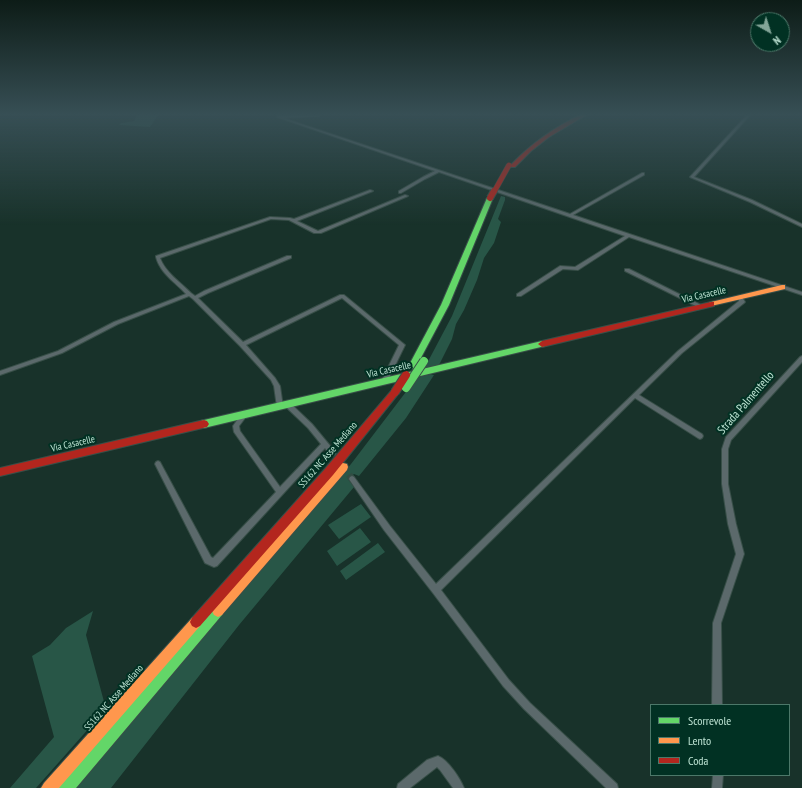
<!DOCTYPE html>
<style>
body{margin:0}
#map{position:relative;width:802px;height:788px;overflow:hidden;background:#18322a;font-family:"PT Sans Narrow",sans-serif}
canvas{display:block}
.legend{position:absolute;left:650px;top:704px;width:140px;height:72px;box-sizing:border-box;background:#013123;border:1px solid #4c7869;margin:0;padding:5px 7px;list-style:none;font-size:12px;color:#bde3d3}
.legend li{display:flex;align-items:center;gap:8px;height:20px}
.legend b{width:20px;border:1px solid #4c7869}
.north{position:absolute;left:750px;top:12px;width:40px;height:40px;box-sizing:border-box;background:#013123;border:1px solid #4c7869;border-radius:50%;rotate:141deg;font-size:11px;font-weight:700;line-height:16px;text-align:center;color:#bde3d3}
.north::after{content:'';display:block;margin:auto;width:14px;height:18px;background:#83a598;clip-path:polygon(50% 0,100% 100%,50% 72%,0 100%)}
</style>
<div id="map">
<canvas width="802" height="788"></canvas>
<ul class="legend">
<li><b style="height:5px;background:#63d668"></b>Scorrevole</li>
<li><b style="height:5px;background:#ff974d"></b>Lento</li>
<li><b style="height:5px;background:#b3261e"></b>Coda</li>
</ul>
<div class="north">N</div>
</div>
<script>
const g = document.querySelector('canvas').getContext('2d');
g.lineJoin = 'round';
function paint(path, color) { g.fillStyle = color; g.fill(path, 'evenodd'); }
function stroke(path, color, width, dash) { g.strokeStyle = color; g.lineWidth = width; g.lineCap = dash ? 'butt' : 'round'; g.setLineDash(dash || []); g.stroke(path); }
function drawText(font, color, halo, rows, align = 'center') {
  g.font = font + ' "PT Sans Narrow",sans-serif'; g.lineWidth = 4; g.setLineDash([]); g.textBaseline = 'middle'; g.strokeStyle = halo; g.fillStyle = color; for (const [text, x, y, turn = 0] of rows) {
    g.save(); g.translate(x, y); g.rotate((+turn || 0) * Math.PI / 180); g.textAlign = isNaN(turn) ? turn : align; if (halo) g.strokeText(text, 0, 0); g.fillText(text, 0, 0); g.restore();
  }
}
paint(new Path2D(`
 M137,114H159L150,127L119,125L121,123L134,121Z
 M501,196L505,197V200L498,219L501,222L494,243L484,258L477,280L464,310L456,324L452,339L438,367L424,369L452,316Z
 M429,374L434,375L406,418L359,476L354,474L348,479L354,487L239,625L111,788H73L351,464L418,376Z
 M361,504L371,517L339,539L328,525Z
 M360,528L371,542L337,566L327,551Z
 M378,543L385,552L346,580L340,571Z
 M93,611L86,635L106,709L36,788H10L54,737L32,656L50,645L66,628Z`), '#285647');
stroke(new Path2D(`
 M343,466L352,479`), '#314d43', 7, [7, 3.5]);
const street = new Path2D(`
 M320,114L319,116L283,118L570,214L642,173H644V175L573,215L802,292V295L629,237L578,270L563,269L521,296H517V294L560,266L575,267L625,236L439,172L425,179L401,193H399V191L423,177L435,171L277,117L278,116Z
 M748,114H751L694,177L752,200L802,224V227L750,202L690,177Z
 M370,190L373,191L297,221L318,231L405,195L408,196L321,233H314L289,220L271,219L160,258C165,272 180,282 191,293L195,296L204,291L287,256H291V258L208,293L198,298L243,342L340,295H344L405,345L386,384H384L381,382L399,345L342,298L246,345L275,378L280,386L283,407L282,409H278L277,407L274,386L271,380L240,346L193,299L189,296L118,324L62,353L0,375V371L58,351L114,322L186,294C175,282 160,273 156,257V256L270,217L290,218L294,219Z
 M625,269H629L705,307L704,308H700L625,271Z
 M740,296L742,297L745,302L744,303L682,353L639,395L702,434L703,436L702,438L700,439L698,438L635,398L441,590L509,680L530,703L617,784L618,788H606L524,709L503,686L433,593L384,530L349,479L350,477L352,476L354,477L390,526L436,584L678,351L739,301L738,298Z
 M802,356V362L731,440L728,449V484L736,524L744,554L721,623L722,705H712L713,623L736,554L728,524L722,484V449L726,437L800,357Z
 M286,403H290L312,424L336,453L335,455C330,457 328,452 325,448L217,566L214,567L205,563L155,464L156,462L158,461L160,462L211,557L213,558L276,492L234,432L233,426L243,412H247L248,414L239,426L240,431L280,487L321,444L308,428L286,407L285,405Z
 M438,756C448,760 460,778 464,788H453L440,770L437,767L410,788H397L398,784L427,760Z
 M713,775H723L722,788H712Z`);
const fast = new Path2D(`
 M490,196L493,198L449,305L415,369H409L408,367L441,305L487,198Z
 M542,341L546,344L545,346L204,428L201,427L199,424L201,421L204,420Z
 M218,605L222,607L224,611L222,615L76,788H58L61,783L214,607Z`);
const slow = new Path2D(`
 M782,285H785V289L711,306L707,304L711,302Z
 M343,463L347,464L348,467L347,470L222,615L218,617L214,615L212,611L214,607L339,464Z
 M196,616L200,618L202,622L200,626L59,788H41L44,783L192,618Z`);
const jam = new Path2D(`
 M582,114H588L549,137L531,151L515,167H511V165C532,143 555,127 582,114Z
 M711,302H714V306L542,347L538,344L542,341Z
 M395,389L398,390L399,392L398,394L333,475L200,626L196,628L192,626L190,622L192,618L325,469L392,390Z
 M204,420L207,421L209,424L207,427L0,476V468Z`);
stroke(street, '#384f48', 2);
stroke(fast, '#384f48', 2);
stroke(slow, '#384f48', 2);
stroke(jam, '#384f48', 2);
paint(street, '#5b696b');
paint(fast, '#63d668');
paint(slow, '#ff974d');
paint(jam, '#b3261e');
const fastBridge = new Path2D(`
 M406,388L424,361`);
const jamBridgeFar2 = new Path2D(`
 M494,192L509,165`);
const jamBridgeFar1 = new Path2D(`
 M490,198L494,191`);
const jamBridge = new Path2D(`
 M395,392L406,375`);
stroke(fastBridge, '#384f48', 10, []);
stroke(jamBridgeFar2, '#384f48', 6, []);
stroke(jamBridgeFar1, '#384f48', 8, []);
stroke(jamBridge, '#384f48', 10, []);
stroke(fastBridge, '#63d668', 8);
stroke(jamBridgeFar2, '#b3261e', 5);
stroke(jamBridgeFar1, '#b3261e', 6);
stroke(jamBridge, '#b3261e', 8);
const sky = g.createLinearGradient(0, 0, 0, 225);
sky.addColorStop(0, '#0d1c17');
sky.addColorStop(0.51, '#374f55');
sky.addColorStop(1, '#374f5500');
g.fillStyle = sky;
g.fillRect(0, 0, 802, 225);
drawText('10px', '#bde3d3', '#013123', [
 ["Via Casacelle",704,295,-13],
 ["Via Casacelle",389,370,-13],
 ["Via Casacelle",73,444,-13],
 ["SS162 NC Asse Mediano",328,455,-49],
 ["SS162 NC Asse Mediano",114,698,-49]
]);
drawText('12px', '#bde3d3', '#013123', [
 ["Strada Palmentello",746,403,-49]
]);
</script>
